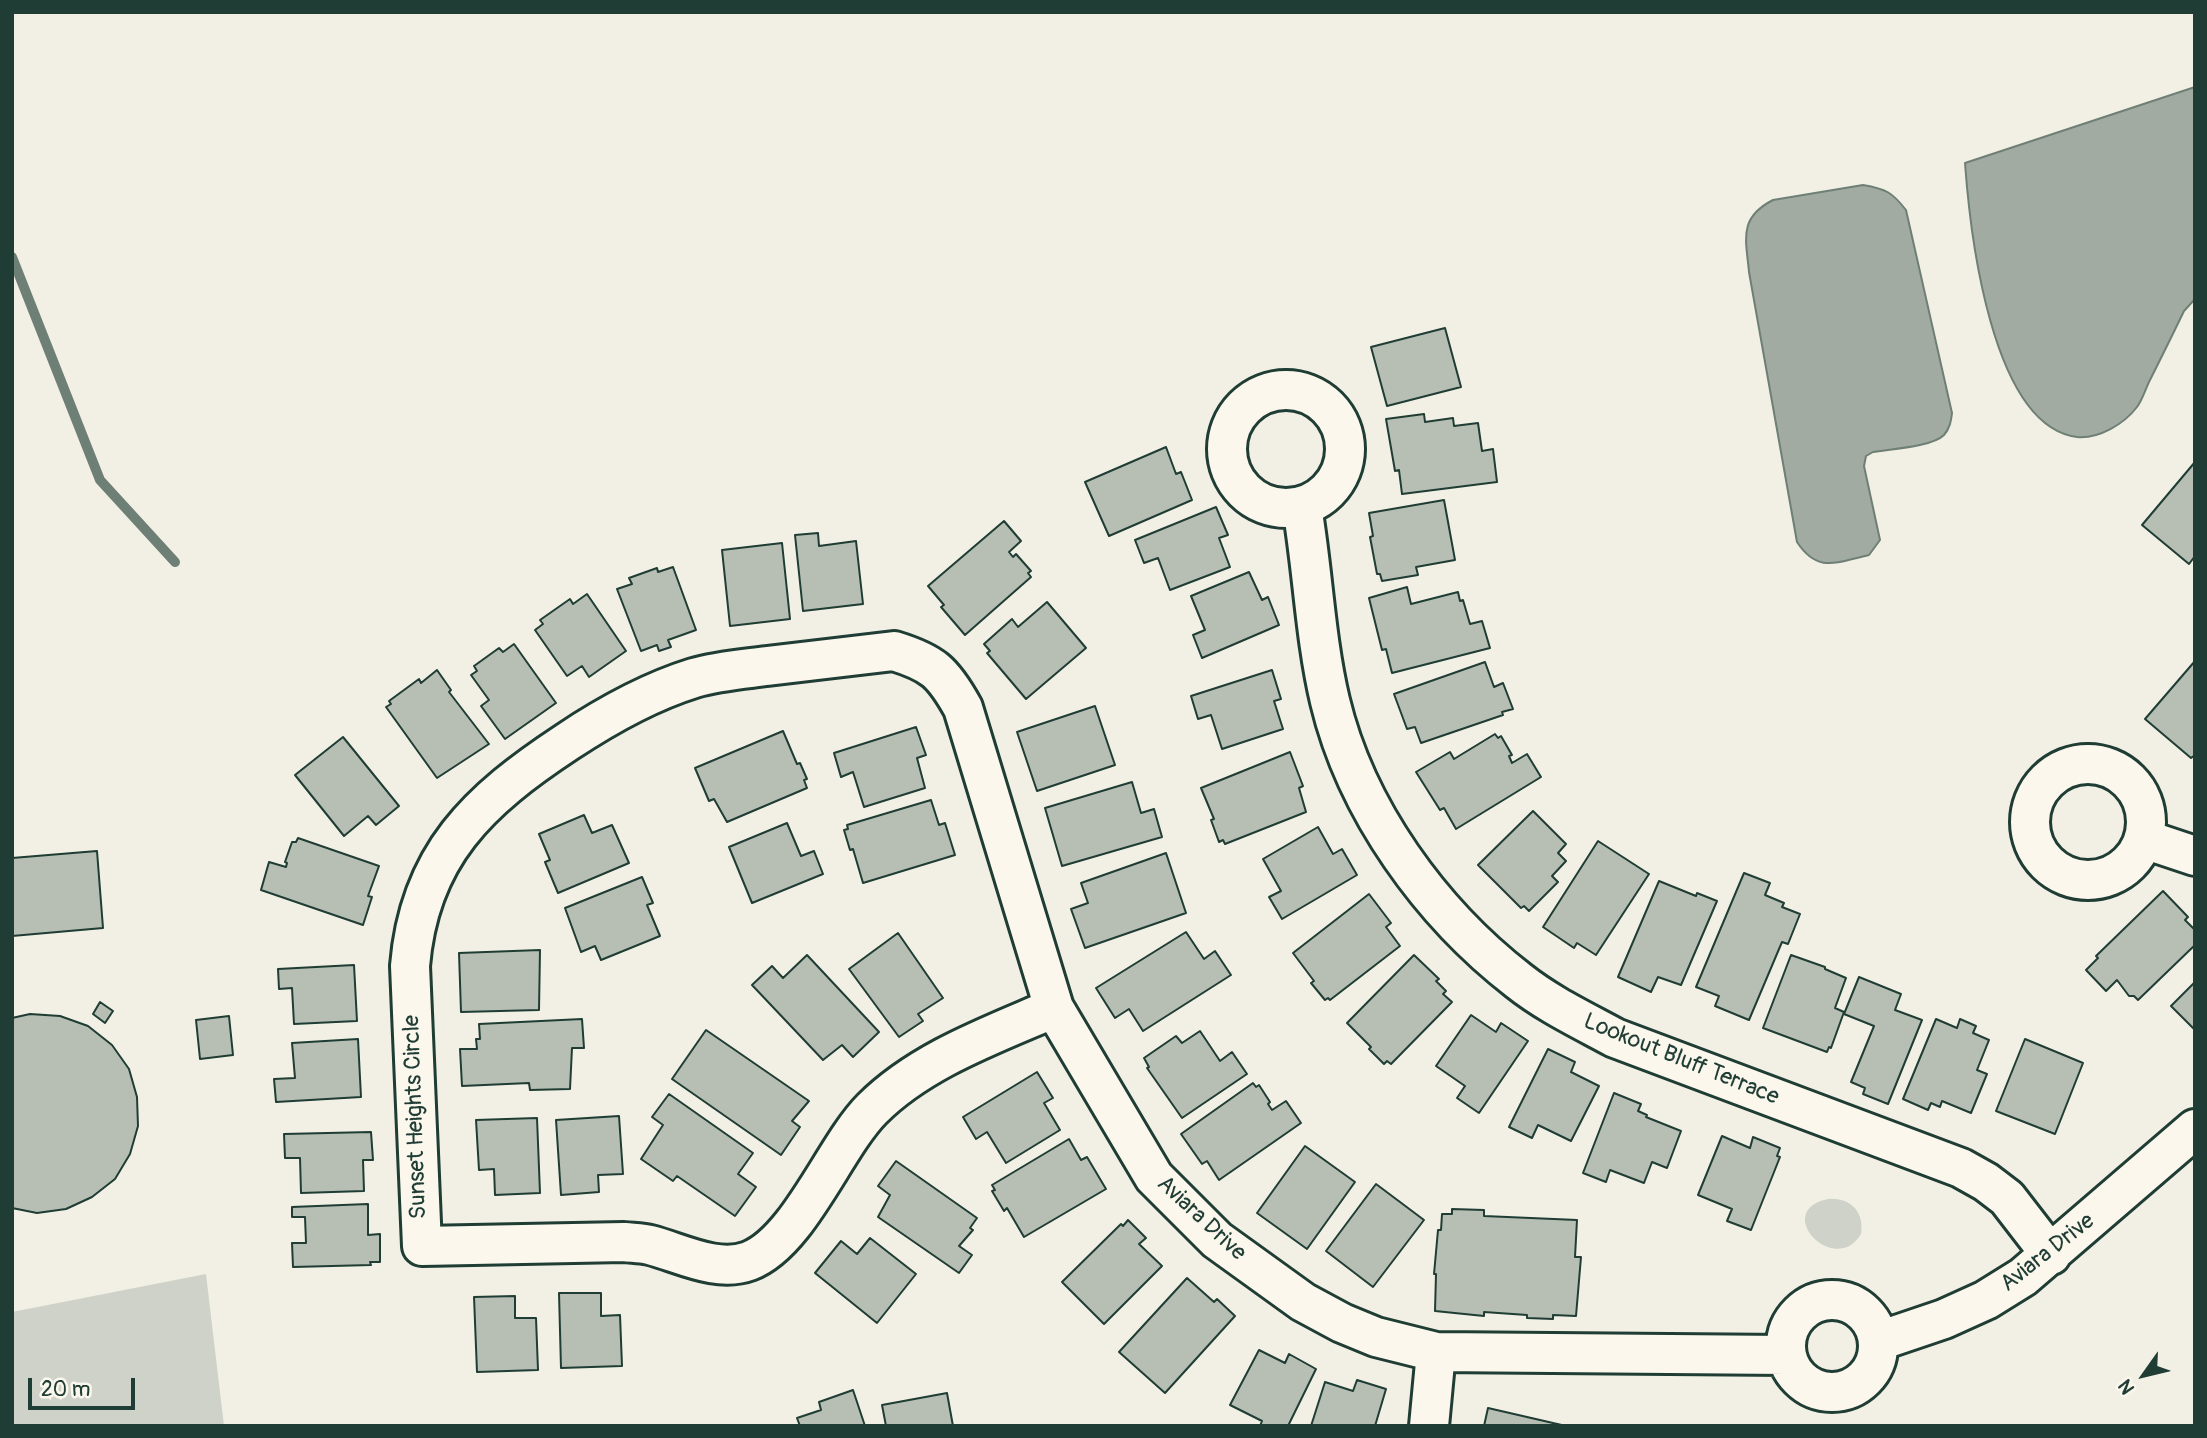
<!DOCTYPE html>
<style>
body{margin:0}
#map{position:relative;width:2207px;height:1438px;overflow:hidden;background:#f2f0e5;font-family:Pangolin,sans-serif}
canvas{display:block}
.frame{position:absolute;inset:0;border:14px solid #1f3d34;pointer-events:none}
.north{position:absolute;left:2109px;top:1340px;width:70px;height:70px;-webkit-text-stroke:5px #fbf7ec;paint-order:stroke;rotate:236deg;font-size:19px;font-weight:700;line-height:28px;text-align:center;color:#1f3d34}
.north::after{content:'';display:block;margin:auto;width:24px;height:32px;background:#1f3d34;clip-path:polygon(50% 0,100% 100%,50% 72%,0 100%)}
.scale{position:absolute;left:28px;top:1378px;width:107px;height:32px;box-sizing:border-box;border:4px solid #1f3d34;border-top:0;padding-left:9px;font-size:21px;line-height:24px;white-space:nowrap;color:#1f3d34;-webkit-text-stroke:5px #fbf7ec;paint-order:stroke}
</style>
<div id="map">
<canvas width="2207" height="1438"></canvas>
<div class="frame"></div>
<div class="north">N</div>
<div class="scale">20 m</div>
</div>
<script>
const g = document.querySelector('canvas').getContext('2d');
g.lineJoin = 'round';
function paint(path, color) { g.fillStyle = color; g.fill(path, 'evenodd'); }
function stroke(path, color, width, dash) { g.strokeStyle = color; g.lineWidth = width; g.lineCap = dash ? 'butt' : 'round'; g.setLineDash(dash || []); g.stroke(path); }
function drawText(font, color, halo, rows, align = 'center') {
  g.font = font + ' Pangolin,sans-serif'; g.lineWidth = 7; g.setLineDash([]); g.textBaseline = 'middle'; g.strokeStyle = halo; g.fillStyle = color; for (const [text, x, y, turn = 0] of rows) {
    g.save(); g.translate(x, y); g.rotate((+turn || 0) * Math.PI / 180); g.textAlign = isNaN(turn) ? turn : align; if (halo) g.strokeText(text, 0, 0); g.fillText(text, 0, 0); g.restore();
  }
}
paint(new Path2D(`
 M1828,1199C1850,1197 1865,1212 1861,1234C1835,1278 1771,1211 1828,1199Z
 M206,1274L224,1426H12V1312Z`), '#cfd2c8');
const water = new Path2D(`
 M2195,87V299L2184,311C2173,334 2162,356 2151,378C2146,387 2143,399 2137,407C2124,424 2099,439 2077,437C1991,426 1970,232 1965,163Z
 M1863,185C1886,189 1892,192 1906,210L1952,413C1951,421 1950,428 1944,435C1932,447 1890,449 1873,452L1866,456L1864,466L1880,540L1869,555C1837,562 1818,574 1797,542L1749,272C1746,239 1738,218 1773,200Z`);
paint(water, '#a2aba1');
stroke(water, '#6e7f75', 2);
stroke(new Path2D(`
 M12,257L100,480L175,562`), '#6e7f75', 10);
const building = new Path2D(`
 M1445,328L1461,387L1387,406L1371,347Z
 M1424,414L1425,422L1453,418L1454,426L1478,423L1482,451L1493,449L1497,482L1402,494L1399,470L1395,471L1386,419Z
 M1166,447L1176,474L1181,472L1192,500L1109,536L1085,482Z
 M2195,462V556L2189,564L2142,525Z
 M1444,500L1455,560L1416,567L1418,575L1382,581L1380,574H1377L1370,537L1373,536L1369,513Z
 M1216,507L1228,535L1219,538L1230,567L1170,590L1158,558L1144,563L1135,540Z
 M1004,521L1021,541L1009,552L1013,557L1016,554L1031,571L1028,573L1031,577L965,635L941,607L944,605L928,586Z
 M818,533L819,546L856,541L863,604L803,611L795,535Z
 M782,543L790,619L730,626L722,550Z
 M673,567L696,630L668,640L671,647L659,651L657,645L641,651L617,589L632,584L629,578L657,568L658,572Z
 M1249,572L1262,600L1268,597L1279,625L1202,658L1193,635L1205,630L1191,596Z
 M1407,587L1411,604L1458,592L1460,601L1463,600L1470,624L1482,621L1490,648L1392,673L1386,649L1382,650L1369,598Z
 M587,594L626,651L589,677L582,666L567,676L535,630L543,624L540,620L570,599L573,604Z
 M1047,602L1086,648L1026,699L987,653L990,651L984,644L1012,619L1018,627Z
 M514,644L556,703L505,739L481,706L489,700L471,675L477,671L474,666L499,648L503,652Z
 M2195,661V755L2191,758L2145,719Z
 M1485,662L1494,687L1503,683L1513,709L1502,712L1503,715L1421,743L1415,727L1407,729L1394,694Z
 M437,670L451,690L449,692L489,744L437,778L386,707L391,704L389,701L419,679L421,683Z
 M1272,670L1281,699L1274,701L1283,729L1222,749L1211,715L1198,719L1191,696Z
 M1095,706L1115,765L1037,791L1017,732Z
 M916,727L926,755L917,758L925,788L864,807L853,772L841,777L834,753Z
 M783,731L797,764L800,763L807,779L804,780L807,788L727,822L714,799L709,801L695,768Z
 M1495,734L1498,738L1501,736L1512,755L1509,756L1512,763L1527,754L1541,777L1456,829L1444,808L1440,810L1416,772L1450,752L1454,759Z
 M343,737L399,806L376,825L368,816L344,836L295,775Z
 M1290,752L1303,786L1299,788L1306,812L1225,844L1223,840L1219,842L1211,820L1214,819L1201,788Z
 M1132,782L1141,813L1154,809L1162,837L1062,866L1045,808Z
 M931,800L939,825L945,823L955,855L863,883L853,849L850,850L844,830L848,829L847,825Z
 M1533,811L1566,844L1558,853L1566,861L1552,876L1558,882L1529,911L1524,906L1521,908L1478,865Z
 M584,815L592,833L612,825L629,863L558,893L545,862L550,860L539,834Z
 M787,823L801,856L814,851L823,874L752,903L729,847Z
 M1318,827L1333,854L1342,849L1357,875L1282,919L1269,897L1281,891L1263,859Z
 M298,838L379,866L368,896L372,897L363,925L261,890L269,862L286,867L287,863L285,862L292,842H296Z
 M1598,841L1649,874L1596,955L1577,943L1574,948L1543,927Z
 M97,851L103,928L12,936V858Z
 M1166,853L1186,913L1085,948L1071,909L1088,903L1081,883Z
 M1744,873L1770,883L1765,895L1784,903L1782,907L1800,914L1788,944L1782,942L1749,1020L1715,1006L1719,996L1696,987Z
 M642,877L653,903L647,905L660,936L601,960L595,946L581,952L565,908Z
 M1659,881L1696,896L1697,893L1717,901L1681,985L1658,977L1651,992L1618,977Z
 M2163,891L2188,917L2185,920L2195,930V945L2138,1000L2134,996H2129L2117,980L2106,991L2086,970L2098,958L2096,956Z
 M1369,894L1391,923L1386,927L1400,946L1330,1000L1328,998L1325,1000L1311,983L1314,981L1293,953Z
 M1186,932L1204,959L1215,951L1231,975L1143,1031L1129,1009L1115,1018L1096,988Z
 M898,933L943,998L918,1014L923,1021L899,1037L849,969Z
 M540,950L539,1010L461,1012L459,953Z
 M807,955L879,1032L853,1057L842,1045L823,1060L752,985L772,966L783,978Z
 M1414,955L1439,979L1436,981L1446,991L1443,994L1452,1002L1391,1064L1387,1061L1384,1064L1369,1049L1371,1047L1347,1023Z
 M1791,955L1825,967V969L1846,978L1835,1008L1844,1012L1831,1048L1829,1047L1827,1052L1763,1028Z
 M354,965L357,1021L294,1024L292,988L279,989L278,969Z
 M1859,977L1901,994L1895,1010L1922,1020L1888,1104L1863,1094L1865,1088L1851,1082L1874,1026L1844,1014Z
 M2195,982V1030L2171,1006Z
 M100,1002L113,1011L105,1023L93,1014Z
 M30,1014L60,1016L88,1026L112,1045L129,1069L137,1097L138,1126L130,1154L115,1179L92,1197L66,1209L37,1213L12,1208V1018Z
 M1471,1015L1496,1032L1501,1023L1528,1041L1479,1113L1457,1098L1465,1086L1436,1066Z
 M229,1016L233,1055L200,1059L196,1020Z
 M582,1019L584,1048H572L570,1089L530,1090L529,1083L462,1086L460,1049H477L476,1039H480L479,1024Z
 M1936,1019L1957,1028L1960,1019L1976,1026L1973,1033L1989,1040L1977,1070L1987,1074L1971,1113L1942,1101L1940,1107L1931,1103L1928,1110L1903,1099Z
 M706,1030L809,1101L792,1121L800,1127L781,1155L672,1079Z
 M1200,1031L1220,1061L1232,1052L1247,1074L1182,1118L1147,1068L1149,1067L1144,1058L1176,1036L1182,1043Z
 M358,1039L361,1097L276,1102L274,1079L295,1078L292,1043Z
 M2025,1039L2083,1063L2055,1134L1996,1111Z
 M1548,1049L1575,1062L1571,1072L1599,1086L1571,1141L1538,1125L1532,1138L1509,1127Z
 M1037,1072L1053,1098L1044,1103L1060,1130L1006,1163L987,1132L976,1139L963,1117Z
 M1253,1083L1256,1087L1259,1085L1270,1102L1268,1104L1272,1110L1286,1101L1301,1123L1219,1180L1207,1161L1202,1164L1181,1134Z
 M1614,1093L1641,1104L1638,1111L1647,1115L1646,1117L1681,1131L1667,1168L1652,1162L1644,1183L1610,1170L1606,1182L1583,1173Z
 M669,1094L753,1153L738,1174L756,1187L735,1216L677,1176L673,1181L641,1159L663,1125L652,1117Z
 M619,1116L623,1174L598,1175L599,1192L561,1195L556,1120Z
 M537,1118L540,1193L495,1195L494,1169L479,1170L476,1120Z
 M371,1132L373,1160H363L364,1191L301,1193L300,1158H285L284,1134Z
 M1722,1136L1750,1148L1753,1137L1780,1148L1777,1156L1780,1157L1751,1230L1727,1221L1732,1209L1698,1195Z
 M1069,1139L1081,1160L1087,1157L1106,1189L1024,1237L1007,1208L1004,1211L992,1191L995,1190L992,1185Z
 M1305,1146L1355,1182L1307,1249L1257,1213Z
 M896,1161L977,1218L970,1228L973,1230L959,1246L972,1255L959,1273L878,1217L890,1195L878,1186Z
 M1376,1184L1424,1220L1373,1287L1326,1251Z
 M368,1204V1235L380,1234V1262H370L371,1265L293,1267L292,1243H306L305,1217H292V1207Z
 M1452,1209L1484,1210V1216L1577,1220L1575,1257H1581L1576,1316L1553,1315V1319L1527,1318V1315L1484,1312V1316L1435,1311L1436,1274H1434L1438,1230H1441L1442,1214H1452Z
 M1128,1220L1146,1238L1139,1244L1162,1266L1104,1324L1062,1282L1121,1224L1123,1226Z
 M870,1238L916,1274L877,1323L815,1273L841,1241L857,1254Z
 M1187,1278L1214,1302L1217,1299L1235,1316L1165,1393L1119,1352Z
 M559,1293H601V1316L620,1315L622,1366L561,1368Z
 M515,1296V1318H536L538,1370L477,1372L474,1297Z
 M1259,1350L1285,1363L1289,1354L1316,1369L1288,1426H1260L1262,1421L1230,1405Z
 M1357,1380L1386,1389L1375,1426H1311L1325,1382L1353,1391Z
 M853,1390L865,1426H800L797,1418L821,1410L819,1402Z
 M947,1393L953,1426H886L882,1405Z
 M1488,1408L1566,1426H1484Z`);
paint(building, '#b7beb3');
stroke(building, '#1f3d34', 2);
const minor = new Path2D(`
 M1227 449a59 59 0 1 1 118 0a59 59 0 1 1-118 0Z
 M1302,507C1313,571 1315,638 1330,701C1356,810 1431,913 1519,981C1548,1004 1582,1020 1615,1038L1961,1168L1986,1182L2007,1198L2051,1255
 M2030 822a58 58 0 1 1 116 0a58 58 0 1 1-116 0Z
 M2144,839L2195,856
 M1054,1008C992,1035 921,1060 872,1109C835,1146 799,1242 749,1261C717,1273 681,1253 650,1245C642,1243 633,1243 624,1242L422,1246L410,966C419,855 479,800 567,742C606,716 649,692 694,678C717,671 744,669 767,666C809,661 852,656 894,651C933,663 943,672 963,708L1054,1008L1154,1177L1217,1240L1303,1302L1342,1323L1376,1337L1436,1352L1786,1355
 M1786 1346a46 46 0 1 1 92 0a46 46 0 1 1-92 0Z
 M1879,1341L1944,1319L1986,1300L2023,1277L2195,1129
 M1429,1426L1436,1352`);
stroke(minor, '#1f3d34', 44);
stroke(minor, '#fbf7ec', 38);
drawText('23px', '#1f3d34', '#fbf7ec', [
 ["Lookout Bluff Terrace",1681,1060,22],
 ["Sunset Heights Circle",416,1117,-92],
 ["Aviara Drive",1201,1219,43],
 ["Aviara Drive",2048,1253,-38]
]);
</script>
